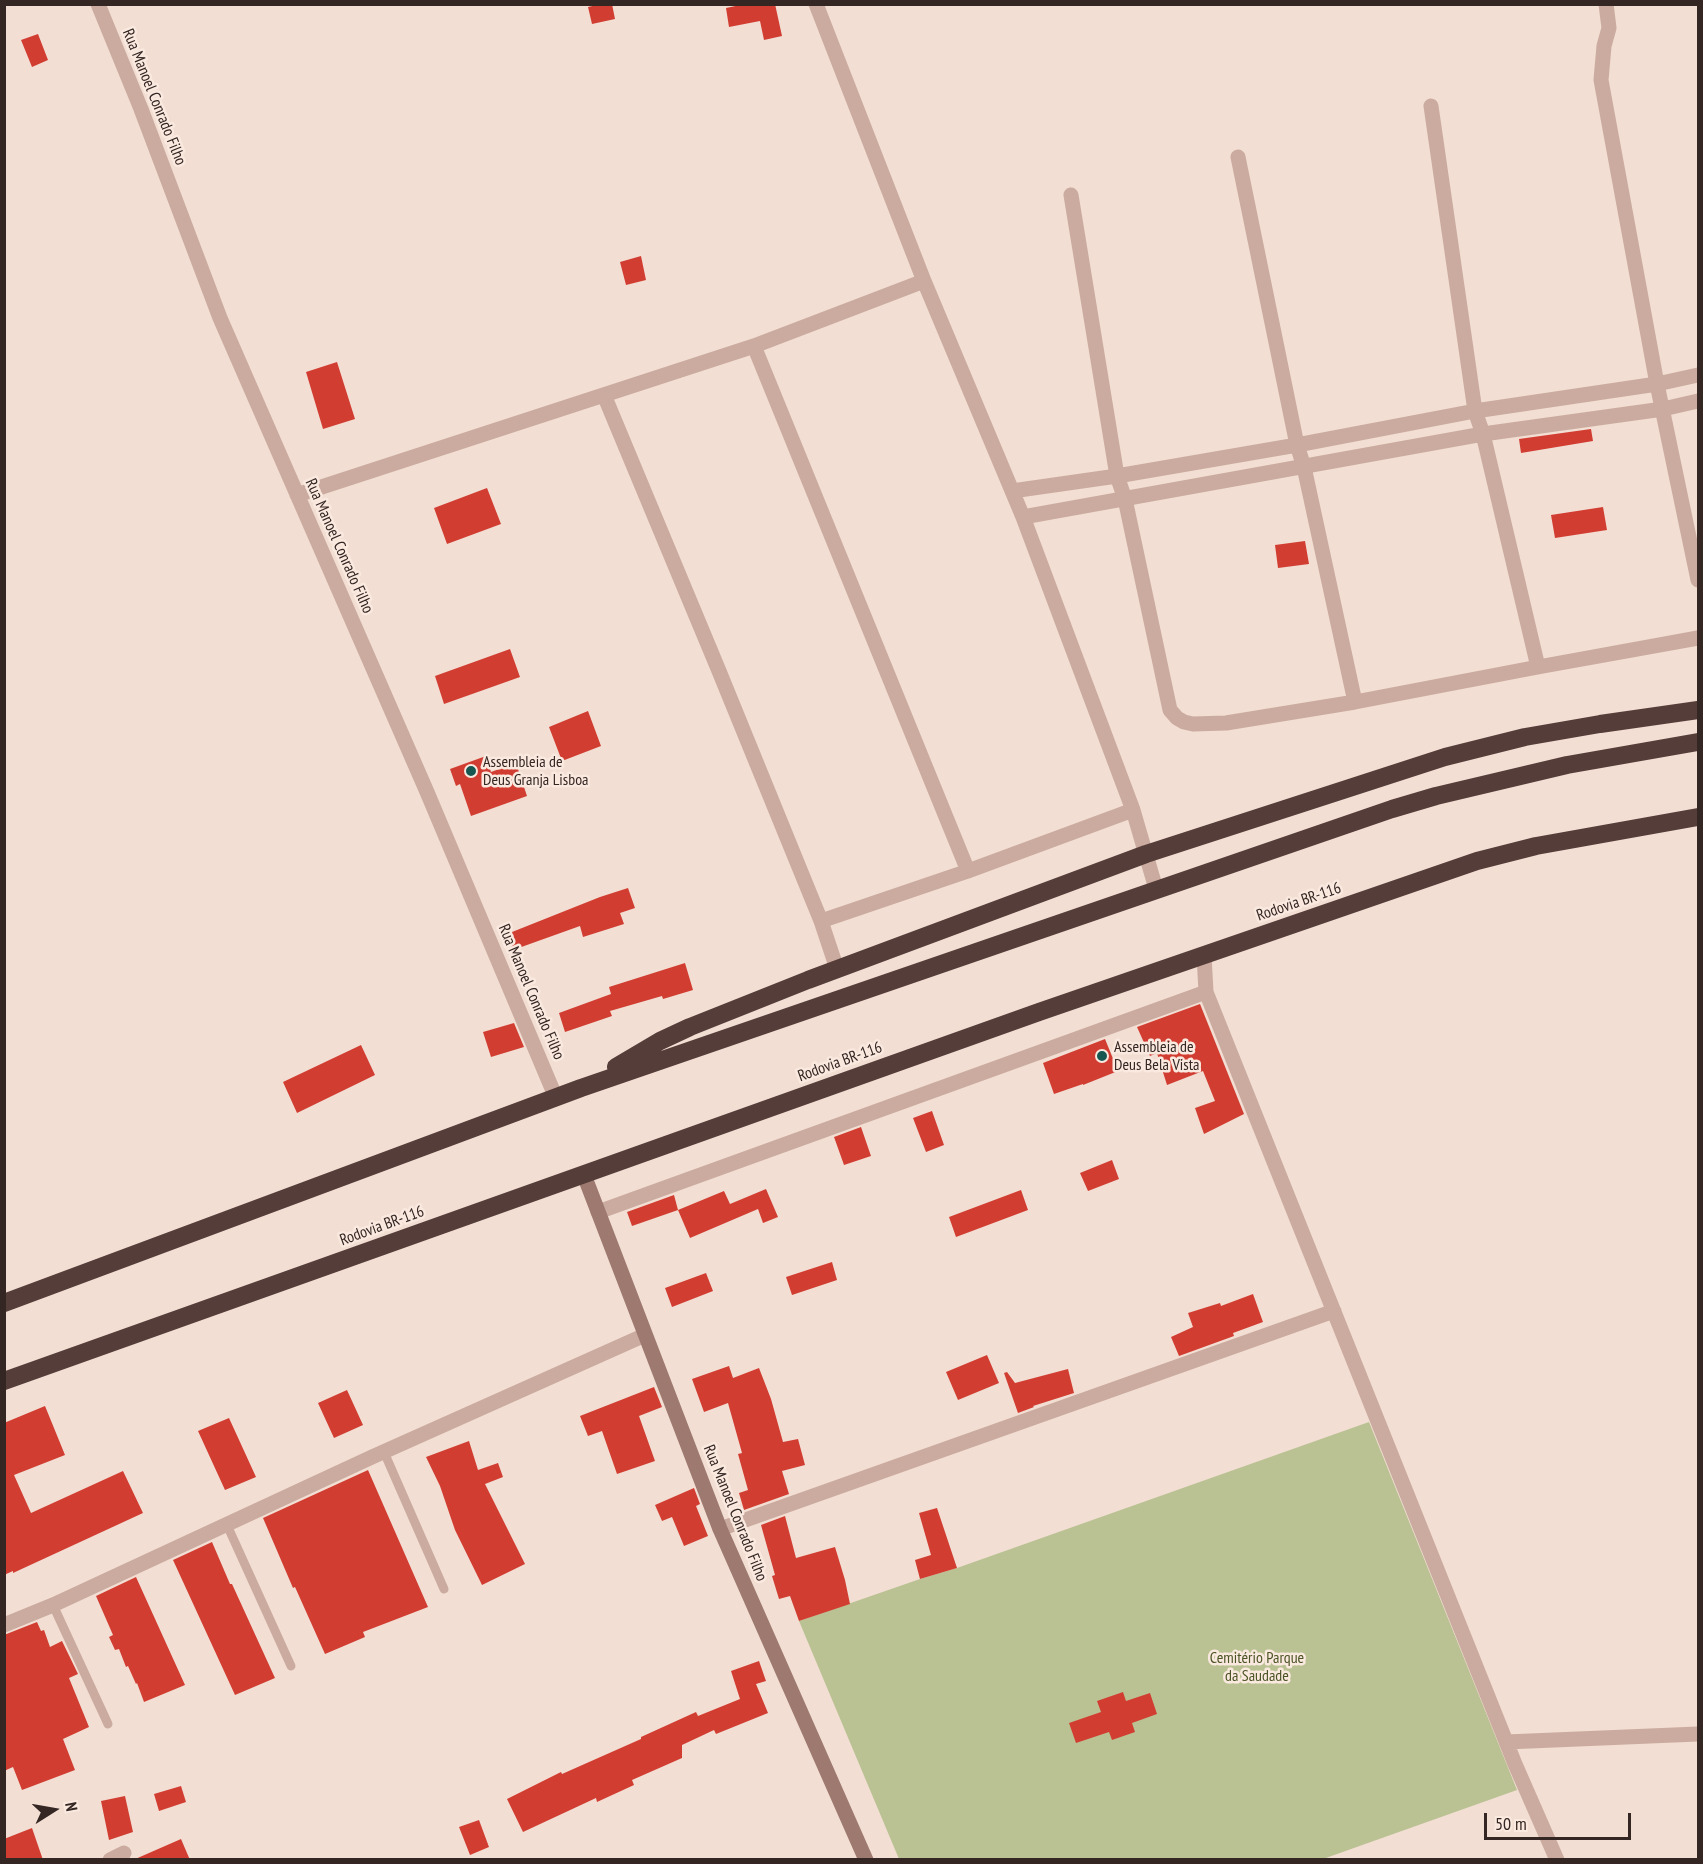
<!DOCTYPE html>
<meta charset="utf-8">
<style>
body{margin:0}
#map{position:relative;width:1703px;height:1864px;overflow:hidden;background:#f2ded3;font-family:"PT Sans Narrow",sans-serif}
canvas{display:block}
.frame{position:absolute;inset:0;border:6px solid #342623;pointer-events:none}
.north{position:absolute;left:24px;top:1780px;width:60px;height:60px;-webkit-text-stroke:4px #fae9df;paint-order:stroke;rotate:79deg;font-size:16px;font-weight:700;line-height:24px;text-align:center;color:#342623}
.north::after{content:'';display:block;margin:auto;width:21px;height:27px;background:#342623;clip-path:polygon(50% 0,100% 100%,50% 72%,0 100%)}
.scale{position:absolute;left:1484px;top:1813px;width:147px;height:27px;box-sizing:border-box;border:3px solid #342623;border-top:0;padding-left:8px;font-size:18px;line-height:21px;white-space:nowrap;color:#342623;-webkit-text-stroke:4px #fae9df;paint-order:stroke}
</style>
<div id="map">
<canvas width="1703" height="1864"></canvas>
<div class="frame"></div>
<div class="north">N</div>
<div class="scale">50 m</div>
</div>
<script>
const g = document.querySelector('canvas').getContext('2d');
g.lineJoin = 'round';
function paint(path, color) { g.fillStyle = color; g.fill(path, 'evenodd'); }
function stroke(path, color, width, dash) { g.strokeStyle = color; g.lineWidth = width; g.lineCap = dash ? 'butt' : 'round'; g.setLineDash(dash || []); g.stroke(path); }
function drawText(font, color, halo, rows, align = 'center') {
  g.font = font + ' "PT Sans Narrow",sans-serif'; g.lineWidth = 5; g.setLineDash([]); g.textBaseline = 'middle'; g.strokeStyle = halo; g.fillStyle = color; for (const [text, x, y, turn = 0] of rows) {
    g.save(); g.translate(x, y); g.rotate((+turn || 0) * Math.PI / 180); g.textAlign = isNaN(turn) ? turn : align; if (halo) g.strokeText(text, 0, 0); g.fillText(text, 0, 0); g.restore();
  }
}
paint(new Path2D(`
 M1369,1422L1517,1790L1323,1859H899L799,1621L920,1579L957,1568Z`), '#bac293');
paint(new Path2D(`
 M601,4H612L615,19L592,24L588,7Z
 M745,4H775L782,36L764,40L760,21L729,27L726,8Z
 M38,34L48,60L32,67L21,40Z
 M641,256L646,280L626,285L620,262Z
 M337,362L355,419L323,429L306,372Z
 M1591,429L1593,441L1521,453L1519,439Z
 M487,488L501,524L447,544L434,508Z
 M1603,507L1607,530L1555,538L1551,515Z
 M1305,541L1309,564L1278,568L1275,545Z
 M510,649L520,677L444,704L435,676Z
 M588,711L601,746L562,761L549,727Z
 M486,756L491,772L516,763L527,796L471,816L460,784L456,786L450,769Z
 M628,888L635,908L620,913L624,924L583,937L580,926L513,950L507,934L600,897Z
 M685,963L693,990L663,999L662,996L610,1011L612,1016L565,1032L559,1013L611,994L609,987Z
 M1200,1004L1244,1114L1204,1134L1195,1108L1215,1101L1203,1071L1167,1085L1157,1053L1150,1056L1137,1027Z
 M514,1023L524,1047L491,1057L483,1032Z
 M1105,1039L1118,1071L1083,1085V1084L1054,1094L1043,1063Z
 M361,1045L375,1075L297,1113L283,1082Z
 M932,1111L944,1145L926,1152L913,1118Z
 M861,1127L871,1156L844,1165L834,1137Z
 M1112,1160L1119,1179L1088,1191L1080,1173Z
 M766,1189L778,1217L763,1223L758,1209L690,1238L678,1210L724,1191L730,1204Z
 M1021,1190L1028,1210L956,1237L949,1217Z
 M674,1195L678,1210L632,1226L627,1212Z
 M832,1262L837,1280L792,1295L786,1277Z
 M706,1273L713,1291L672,1307L665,1288Z
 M1253,1294L1263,1322L1233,1333L1234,1336L1179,1356L1171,1337L1193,1327L1188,1313L1220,1303L1221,1306Z
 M987,1355L999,1383L958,1400L946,1372Z
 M729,1366L733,1378L759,1368L771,1399L783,1442L798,1439L805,1465L782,1471L789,1494L744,1510L739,1493L748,1490L738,1454L742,1453L728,1403L704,1412L692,1379Z
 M1068,1369L1074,1393L1033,1406L1034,1407L1018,1413L1004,1373L1007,1372L1015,1383Z
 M654,1387L662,1407L639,1416L655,1461L617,1474L602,1431L588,1436L580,1416Z
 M347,1390L363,1425L334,1438L318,1403Z
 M45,1406L65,1455L14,1475L31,1513L123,1471L143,1513L13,1573V1571L4,1575V1423Z
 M229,1418L256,1477L225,1490L198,1431Z
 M469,1441L478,1470L498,1463L503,1477L485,1484L525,1564L482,1585L455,1530L440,1486L426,1457Z
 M368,1470L428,1607L363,1632L365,1637L325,1654L295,1587L293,1588L263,1518Z
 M694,1488L700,1504L696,1506L708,1536L684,1546L672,1517L662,1521L655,1505Z
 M937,1508L957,1568L920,1579L915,1560L931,1555L919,1513Z
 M785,1516L796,1558L835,1547L845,1580L850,1604L799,1621L790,1596L779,1599L772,1576L775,1575L761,1525Z
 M212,1542L230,1584H232L275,1678L235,1695L173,1560Z
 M136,1577L185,1685L144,1702L137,1683L136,1684L128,1666L126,1667L119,1649L115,1650L109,1637L113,1635L96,1596Z
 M37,1622L41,1631L44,1630L50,1647L62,1641L78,1674L69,1678L89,1727L63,1739L75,1770L22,1790L13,1767L4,1771V1635Z
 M759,1661L766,1681L756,1684L768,1713L716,1734L714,1730L682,1745V1758L632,1780L634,1785L597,1802L596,1798L523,1832L507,1799L561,1772L562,1774L641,1739V1737L696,1712L698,1716L740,1699L731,1671Z
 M1123,1692L1126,1701L1150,1693L1157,1714L1132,1723L1135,1732L1112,1740L1109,1732L1076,1743L1069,1723L1101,1712L1097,1701Z
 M181,1786L186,1802L159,1811L154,1794Z
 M125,1796L133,1832L109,1840L101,1801Z
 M479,1820L489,1847L470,1855L459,1827Z
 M32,1828L43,1860H4V1839Z
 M181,1839L190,1860H133Z`), '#d23d32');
stroke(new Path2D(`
 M384,1452L444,1589
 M227,1525L291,1666
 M53,1605L108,1724`), '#cbab9f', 9);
stroke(new Path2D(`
 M98,4L141,109L220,318L427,792L556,1098
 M816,4L924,281L1023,517L1133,810L1156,889
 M1606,4L1609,28L1604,46L1601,80L1657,384L1698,580
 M1431,106L1475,411L1483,434L1538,667
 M1238,157L1297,445L1304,467L1355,702
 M1071,195L1117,476L1125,499L1170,710L1177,718L1184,722L1193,724L1226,723L1355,702L1538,667L1698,638
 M754,346L968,871
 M604,395L719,671L821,921L837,969
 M1012,491L1117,476L1297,445L1475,411L1657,384L1698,375
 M297,495L754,346L924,281
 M1023,517L1483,434L1663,409L1698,401
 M821,921L968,871L1133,810
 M1204,955L1206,992L1515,1764L1557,1860
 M598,1212L1206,992
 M720,1529L1334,1311
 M4,1625L53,1605L372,1457L645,1335
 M1506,1742L1698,1734
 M110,1860L124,1853`), '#cbab9f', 15);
stroke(new Path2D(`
 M584,1175L720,1529L866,1860`), '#9e7970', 15);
stroke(new Path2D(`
 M616,1067L660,1041L690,1027L808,980L1146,854L1445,757L1525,737L1600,724L1698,710
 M4,1303L581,1088L1392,809L1436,796L1567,765L1698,742
 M4,1381L1039,1012L1477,861L1536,846L1698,817`), '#553d39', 18);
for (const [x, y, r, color] of [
 [471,771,6,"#165851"],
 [1102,1056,6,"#165851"]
]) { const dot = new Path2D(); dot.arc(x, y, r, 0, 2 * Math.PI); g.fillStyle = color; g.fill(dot); stroke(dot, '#fae9df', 2); }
drawText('16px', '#342623', '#fae9df', [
 ["Rua Manoel Conrado Filho",154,97,68],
 ["Rua Manoel Conrado Filho",339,546,66],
 ["Rodovia BR-116",1299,902,-19],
 ["Rua Manoel Conrado Filho",531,992,67],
 ["Rodovia BR-116",840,1062,-20],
 ["Rodovia BR-116",382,1226,-20],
 ["Rua Manoel Conrado Filho",735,1513,68]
]);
drawText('16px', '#342623', '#fae9df', [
 ["Assembleia de",483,762],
 ["Deus Granja Lisboa",483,780],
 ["Assembleia de",1114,1047],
 ["Deus Bela Vista",1114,1065]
], 'left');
drawText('16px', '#4b5425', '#fae9df', [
 ["Cemitério Parque",1257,1658],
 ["da Saudade",1257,1676]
]);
</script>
